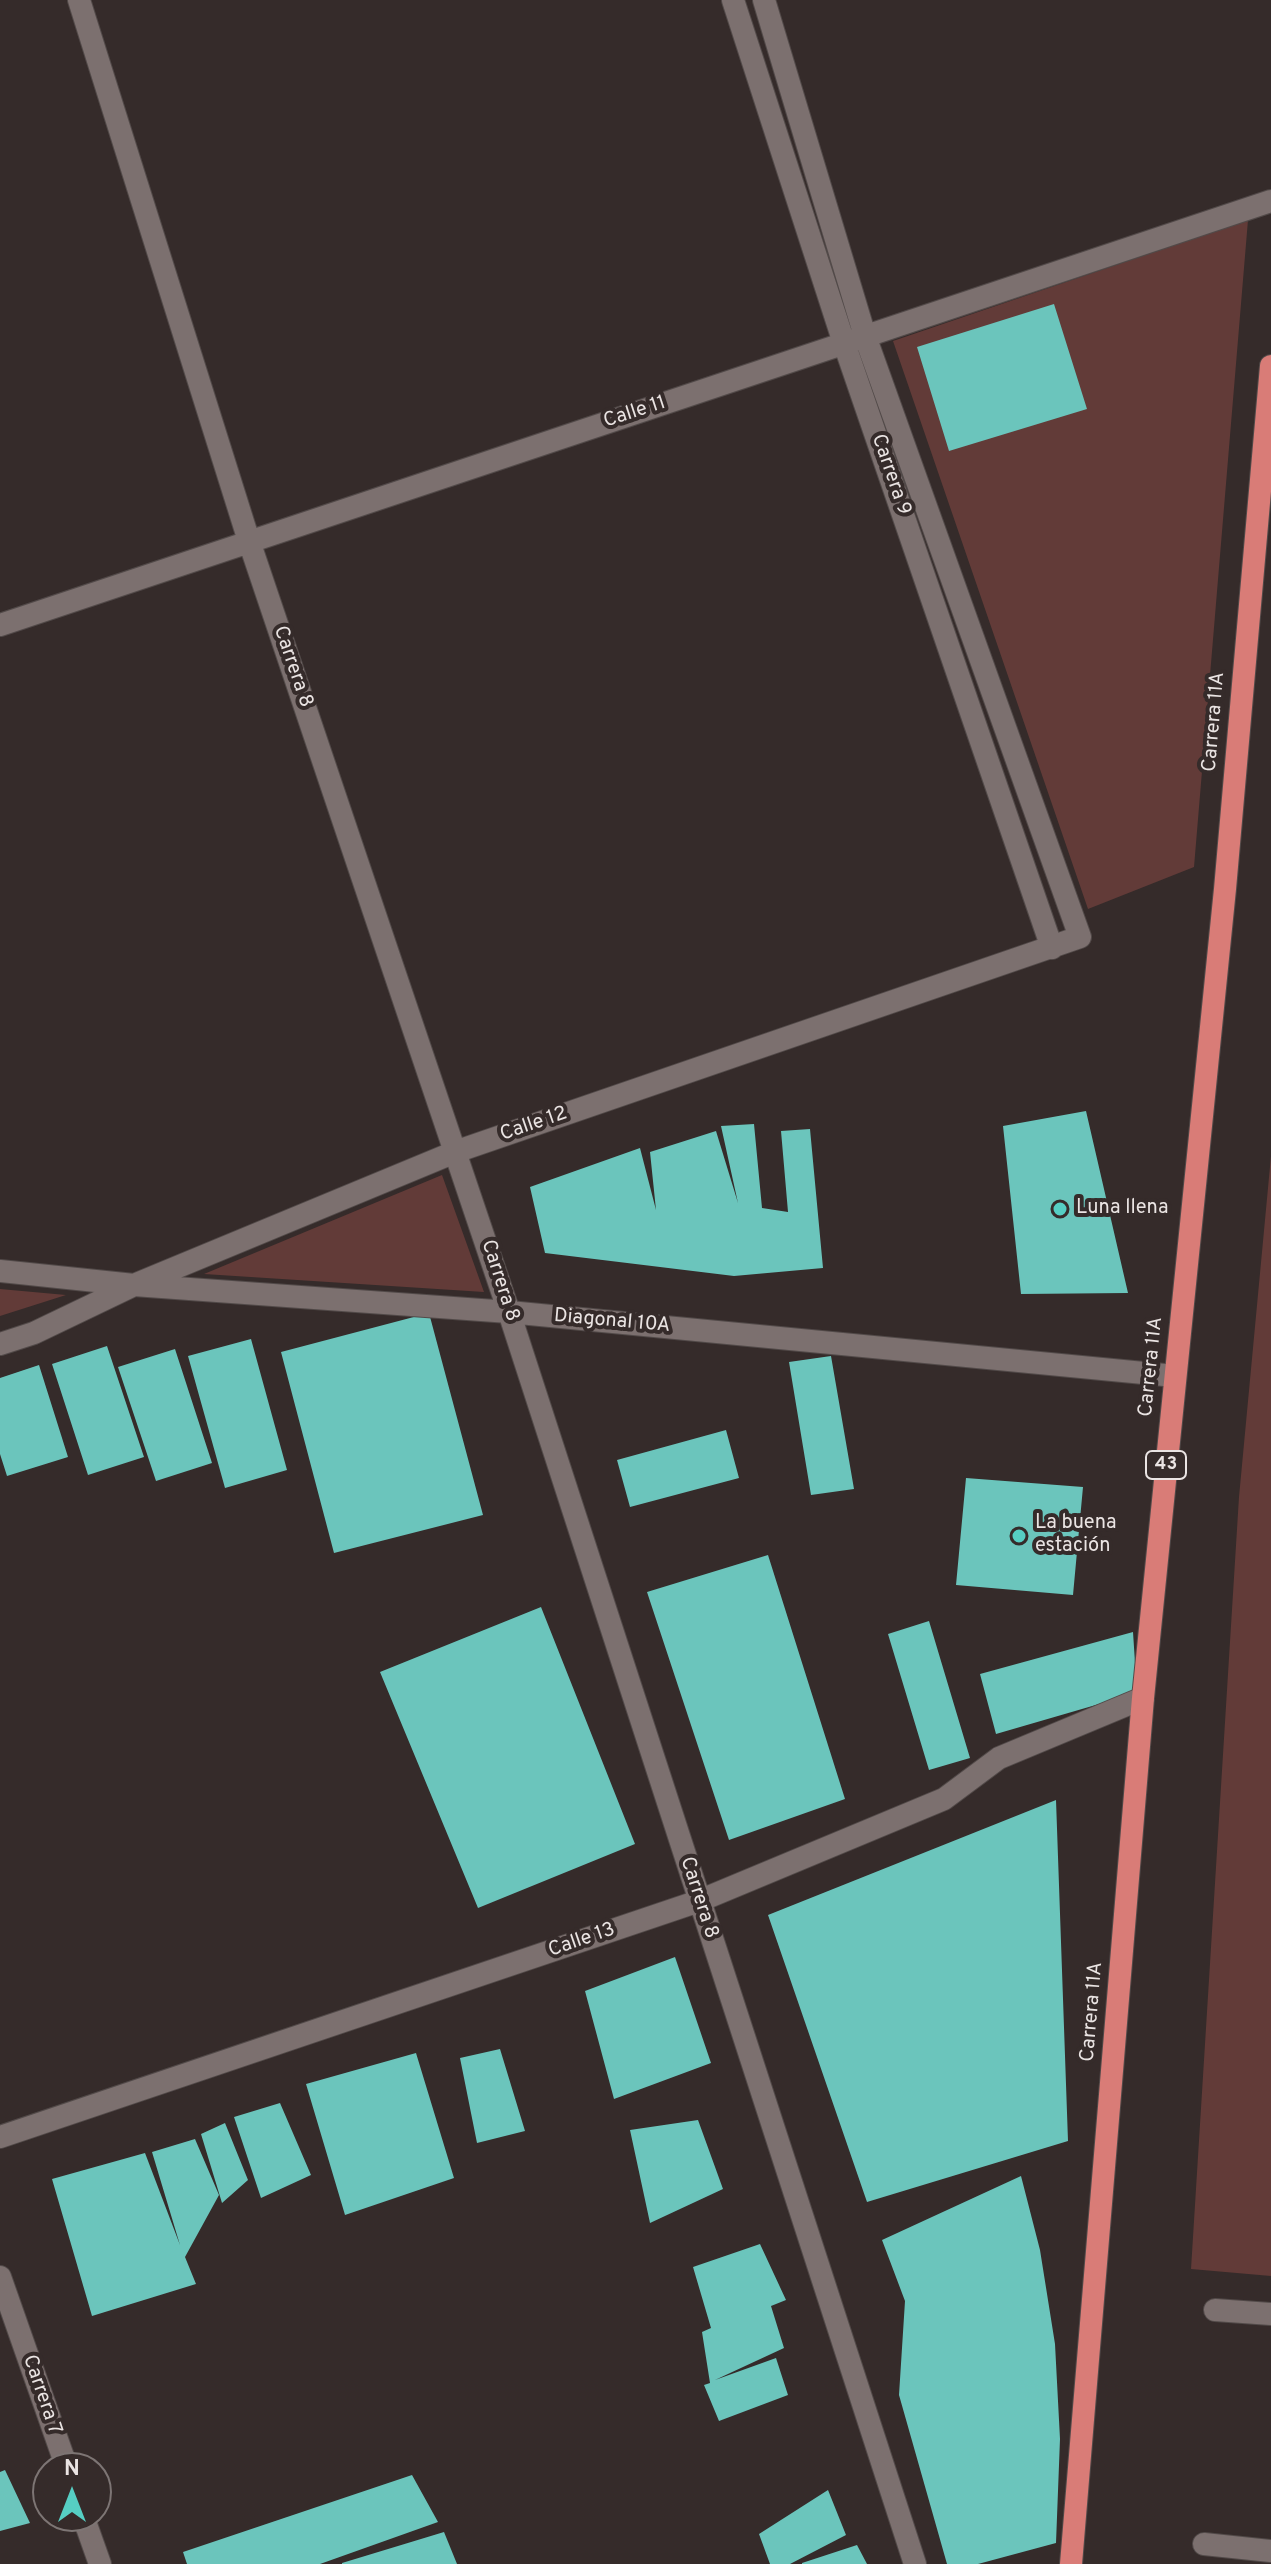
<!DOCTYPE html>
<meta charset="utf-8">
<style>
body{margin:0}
#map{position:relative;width:1271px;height:2564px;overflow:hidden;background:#352b2a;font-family:Overpass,sans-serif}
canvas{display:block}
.north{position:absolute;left:32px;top:2452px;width:80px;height:80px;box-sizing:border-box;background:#352b2a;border:2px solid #7d7574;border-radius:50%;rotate:0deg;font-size:22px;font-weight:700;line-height:32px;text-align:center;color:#eae4e3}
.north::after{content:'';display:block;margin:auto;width:28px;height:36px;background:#56cec3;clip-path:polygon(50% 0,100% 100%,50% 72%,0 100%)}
</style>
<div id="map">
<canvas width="1271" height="2564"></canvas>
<div class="north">N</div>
</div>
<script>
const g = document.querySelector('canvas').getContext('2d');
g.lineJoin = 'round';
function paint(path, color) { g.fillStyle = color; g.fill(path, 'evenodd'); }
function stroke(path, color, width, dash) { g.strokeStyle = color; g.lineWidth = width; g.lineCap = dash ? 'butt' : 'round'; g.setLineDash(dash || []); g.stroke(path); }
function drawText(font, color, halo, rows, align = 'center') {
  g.font = font + ' Overpass,sans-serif'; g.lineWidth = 8; g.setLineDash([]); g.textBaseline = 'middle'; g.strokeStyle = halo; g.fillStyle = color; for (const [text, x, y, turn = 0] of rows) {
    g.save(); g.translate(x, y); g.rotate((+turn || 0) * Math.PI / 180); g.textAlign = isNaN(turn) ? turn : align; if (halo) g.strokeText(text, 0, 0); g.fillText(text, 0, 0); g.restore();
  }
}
paint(new Path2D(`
 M1248,220L1194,867L1088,909L893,341Z
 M1271,1156V2276L1191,2269L1239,1497Z
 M442,1175L484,1292L204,1274Z
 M0,1289L66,1295L0,1316Z`), '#623b38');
paint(new Path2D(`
 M1054,304L1087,409L949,451L917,347Z
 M1086,1111L1128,1293L1021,1294L1003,1126Z
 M754,1124L762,1208L788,1212L781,1131L810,1129L823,1268L734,1276L545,1253L530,1187L640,1148L656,1210L650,1152L716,1131L738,1203L721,1126Z
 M429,1313L483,1515L334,1553L281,1352Z
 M251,1339L287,1470L225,1488L188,1356Z
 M107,1346L144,1457L88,1475L52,1364Z
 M175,1349L212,1463L156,1481L118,1367Z
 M831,1356L854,1489L811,1495L789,1362Z
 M39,1365L68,1457L7,1476L0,1454V1378Z
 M726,1430L739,1478L630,1507L617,1460Z
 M966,1478L1083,1487L1073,1595L956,1585Z
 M768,1555L845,1799L729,1840L647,1592Z
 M541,1607L635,1844L478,1908L380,1672Z
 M929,1621L970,1758L929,1770L888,1634Z
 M1133,1632L1137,1693L996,1734L980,1674Z
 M1056,1800L1068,2141L867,2202L768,1915Z
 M675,1957L711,2063L614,2099L585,1991Z
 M500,2049L525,2131L477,2143L460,2058Z
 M416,2053L454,2178L345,2215L306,2084Z
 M280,2103L311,2175L261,2198L234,2117Z
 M698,2120L723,2189L650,2223L630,2130Z
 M225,2123L248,2180L222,2203L201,2134Z
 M195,2139L219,2195L185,2257L196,2284L92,2316L52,2179L145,2153L180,2245L152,2152Z
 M1021,2176L1040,2250L1055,2344L1060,2439L1056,2543L978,2564H947L899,2395L905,2301L882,2240Z
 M760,2244L786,2300L771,2306L784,2348L715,2380L776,2358L788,2395L719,2421L704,2385L710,2383L702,2332L711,2328L693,2267Z
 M5,2470L30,2523L0,2531V2472Z
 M412,2475L438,2522L320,2564H187L183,2552Z
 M828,2490L846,2535L790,2564H770L759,2534Z
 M444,2532L457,2564H342V2563Z
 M857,2545L867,2564H802V2563Z`), '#6bc5bc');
const minor = new Path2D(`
 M79,0L249,541L509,1312L915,2564
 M733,0L844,343L1052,948
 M0,625L1271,201
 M0,1271L134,1285L509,1312L1175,1376
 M0,1344L34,1333L134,1285L455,1152L1080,937L865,336L764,0
 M0,2137L699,1901L944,1799L999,1758L1143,1698
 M0,2277L67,2468
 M1215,2310L1271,2314
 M83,2516L100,2564
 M1204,2544L1271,2551`);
const trunk = new Path2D(`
 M1071,2564L1143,1698L1225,889L1271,366`);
stroke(minor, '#524a49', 24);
stroke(trunk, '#524a49', 24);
stroke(minor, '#7c706f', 22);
stroke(trunk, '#d97c77', 22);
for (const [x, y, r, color] of [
 [1060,1209,8,"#56cec3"],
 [1019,1536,8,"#56cec3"]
]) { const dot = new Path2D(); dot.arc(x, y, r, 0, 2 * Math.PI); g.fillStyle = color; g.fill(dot); stroke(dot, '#352b2a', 3); }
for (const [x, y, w] of [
 [1166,1465,40]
]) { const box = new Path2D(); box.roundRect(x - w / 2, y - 14, w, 28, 6); g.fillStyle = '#352b2a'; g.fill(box); stroke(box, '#eae4e3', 2); }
drawText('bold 18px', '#eae4e3', null, [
 ["43",1166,1465]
]);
drawText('20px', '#eae4e3', '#352b2a', [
 ["Calle 11",635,413,-18],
 ["Carrera 9",890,475,71],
 ["Carrera 8",292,667,71],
 ["Carrera 11A",1215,722,-85],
 ["Calle 12",534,1125,-19],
 ["Carrera 8",499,1281,72],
 ["Diagonal 10A",612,1322,5],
 ["Carrera 11A",1152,1367,-84],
 ["Carrera 8",698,1898,72],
 ["Calle 13",582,1941,-19],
 ["Carrera 11A",1093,2012,-85],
 ["Carrera 7",41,2395,71]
]);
drawText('20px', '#eae4e3', '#352b2a', [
 ["Luna llena",1076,1209],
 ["La buena",1035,1524],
 ["estación",1035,1547]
], 'left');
</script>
